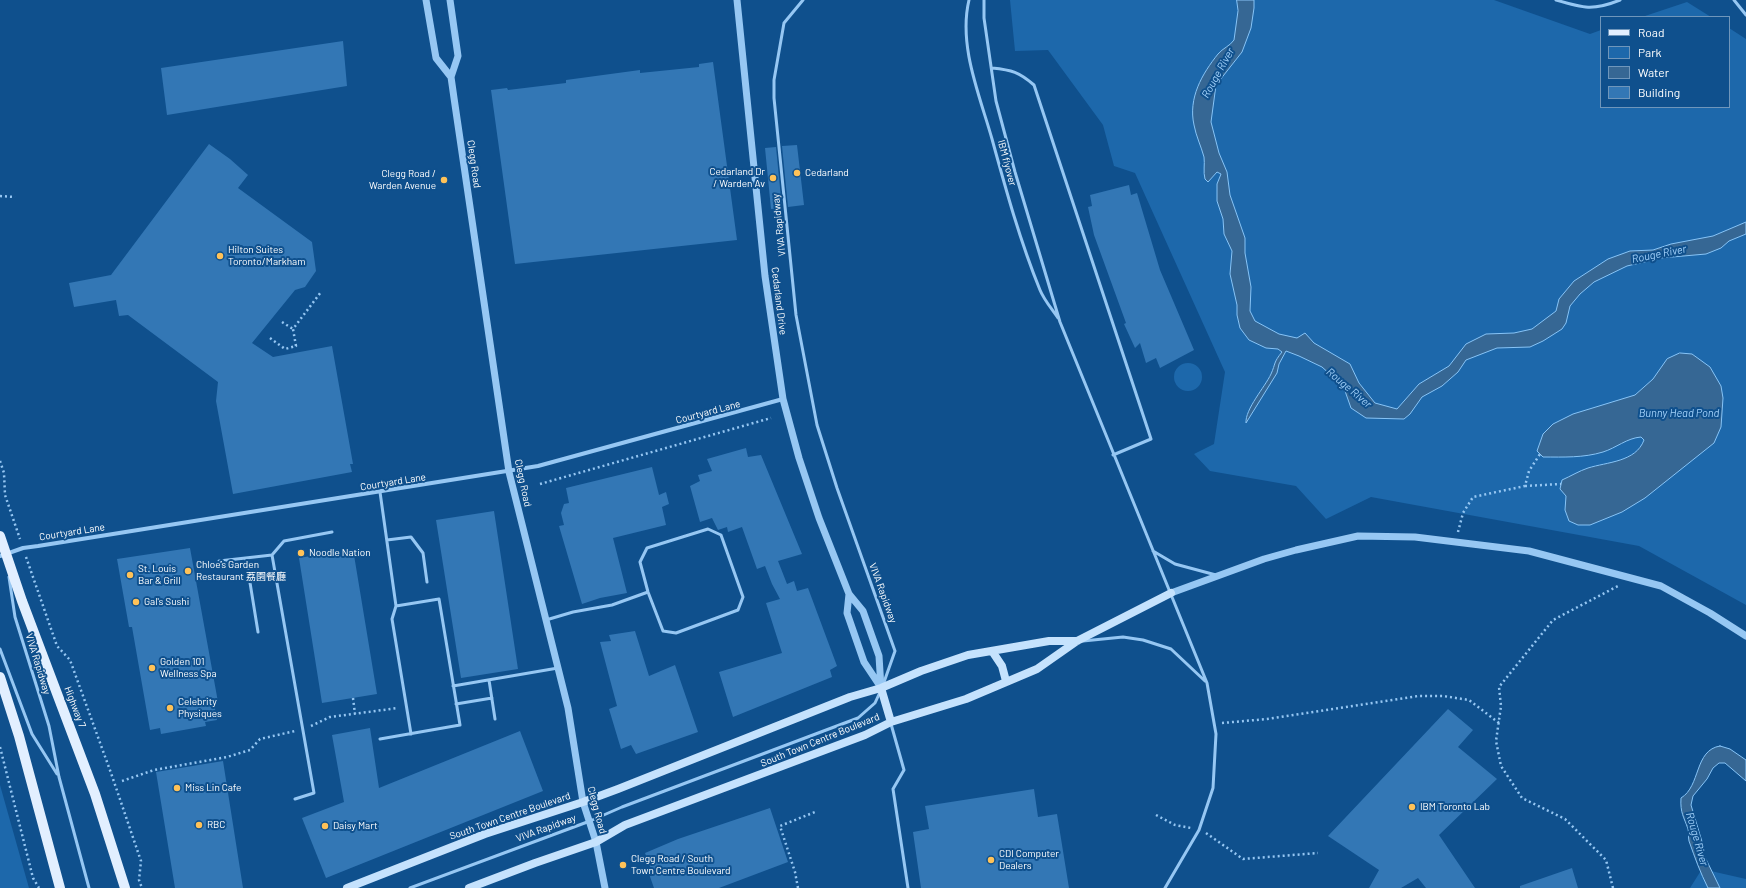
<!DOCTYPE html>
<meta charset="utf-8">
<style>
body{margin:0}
#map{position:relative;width:1746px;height:888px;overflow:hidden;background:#0f508d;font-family:Barlow,sans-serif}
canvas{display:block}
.legend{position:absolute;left:1600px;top:16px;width:130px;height:92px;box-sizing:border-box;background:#0f508d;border:1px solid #6f96bb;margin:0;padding:5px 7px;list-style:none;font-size:12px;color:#fff}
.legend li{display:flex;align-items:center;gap:8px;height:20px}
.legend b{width:20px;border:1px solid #6f96bb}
</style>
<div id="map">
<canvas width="1746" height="888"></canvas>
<ul class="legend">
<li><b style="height:5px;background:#e2efff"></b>Road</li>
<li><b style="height:11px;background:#1d68ab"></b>Park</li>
<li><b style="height:11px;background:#366794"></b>Water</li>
<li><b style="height:11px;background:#3377b5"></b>Building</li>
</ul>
</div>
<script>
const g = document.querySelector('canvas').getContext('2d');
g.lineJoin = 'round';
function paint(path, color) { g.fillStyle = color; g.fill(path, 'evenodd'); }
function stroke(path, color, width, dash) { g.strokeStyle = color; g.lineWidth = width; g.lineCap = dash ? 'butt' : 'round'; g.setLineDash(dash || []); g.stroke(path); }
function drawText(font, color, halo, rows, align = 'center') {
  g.font = font + ' Barlow,"Noto Sans SC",sans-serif'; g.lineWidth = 4; g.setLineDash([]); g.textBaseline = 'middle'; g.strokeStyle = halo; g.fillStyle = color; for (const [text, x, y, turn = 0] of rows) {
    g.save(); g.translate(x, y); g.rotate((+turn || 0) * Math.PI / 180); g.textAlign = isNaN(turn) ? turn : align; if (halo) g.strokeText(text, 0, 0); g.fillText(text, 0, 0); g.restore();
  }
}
paint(new Path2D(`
 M1010,0H1494L1590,34L1601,30V107H1729V28L1746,39V605L1639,546L1371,497L1326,519L1296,486L1210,471L1194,454L1214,444L1225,372L1135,173L1114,166L1103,125L1048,50L1015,51Z
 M1687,2L1711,17H1642Z
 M1174 377a14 14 0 1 1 28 0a14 14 0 1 1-28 0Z
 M0,785L29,888H0Z
 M1702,869L1746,879V888H1690Z`), '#1d68ab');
const water = new Path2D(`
 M1237,0H1254V8L1251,28L1242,52L1216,85L1211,122L1219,153L1227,172L1230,195L1245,238V253L1251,287L1250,311L1255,321L1279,334L1297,338L1305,333L1314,343L1350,364L1359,383L1375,403L1397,409L1419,384L1449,366L1466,344L1486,334L1514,333L1532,329L1556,311L1559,299L1574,281L1608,259L1630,251L1653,250L1671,244L1713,236L1746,222V234L1729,241L1721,248L1706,254L1661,258L1627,266L1594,282L1580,294L1570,306L1566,323L1562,329L1543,341L1530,347L1497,348L1466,360L1458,372L1442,386L1422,397L1410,414L1404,419L1366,418L1351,408L1345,391L1332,376L1322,367L1299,356L1286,351L1279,364L1277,373L1246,423C1245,409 1265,387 1271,374C1276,363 1273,363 1282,352L1278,349L1266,348L1249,340L1240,328L1237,315V305L1230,274L1232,251L1224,234L1223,219L1217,201V184L1221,174L1217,172L1208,182L1205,179C1203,172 1205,164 1204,157C1201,146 1196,136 1194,125C1188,98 1202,74 1218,54C1223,48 1230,46 1234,40L1238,11Z
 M1680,353L1692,354L1710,367L1721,386L1723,398L1721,427L1714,443L1645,498L1622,512L1590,525H1578L1569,521L1565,510L1566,496L1560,489L1562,480C1571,476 1579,471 1588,468C1607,462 1636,462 1644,440L1641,437C1627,438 1616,448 1603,452C1583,458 1564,457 1543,457L1537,451L1543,434L1553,424L1573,414L1635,395L1653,379L1667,359Z
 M1720,746L1730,749L1746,760V781L1725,763H1719L1713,768L1707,779L1693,796L1691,805L1703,845V853L1720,888H1708C1700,872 1695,858 1689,841C1688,837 1689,833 1688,829C1684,817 1680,813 1681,798C1701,786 1694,750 1720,746Z`);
paint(water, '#366794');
stroke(water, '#87c4f7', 1);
paint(new Path2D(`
 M343,41L347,86L167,115L161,68Z
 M713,62L737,240L515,264L491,90L507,88L508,90L566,83V80L640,70V73L699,67V64Z
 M209,144L230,159L248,175L238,188L312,242L316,271L305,287L295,290L252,343L273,357L332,346L353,464H350L352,472L233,494L216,401L218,382L128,315L119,316L116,300L74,307L69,283L111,275Z
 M797,145L804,205L788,207L782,146Z
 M776,147L782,208L771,209L765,148Z
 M1129,185L1131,195L1137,193L1160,270L1194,350L1160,368L1156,358L1146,363L1140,343L1135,348L1124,324L1126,323L1094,235L1088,207L1092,206L1090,195Z
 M746,448L748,457L761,455L802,554L778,561L787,584L794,581L797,591L808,588L837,666L830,670L832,677L733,717L719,672L782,653L766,603L780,599L772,584L765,566L757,569L742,527L728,532L727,527L718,530L712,518L700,522L690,486L700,481L698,475L712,471L707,459Z
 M652,467L659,495L666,492L669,504L662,507L666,525L613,538L627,593L600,598L582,604L559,526L564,525L561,513L564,504L569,503L566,488Z
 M494,511L518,669L461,678L436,520Z
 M190,548L218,702L214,703L217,720L205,722L206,726L161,734L160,728L150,730L132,627H129L117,559Z
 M353,549L377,694L322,703L299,558Z
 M635,631L649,676L675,665L698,732L636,754L631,745L621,749L609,709L617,706L600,642L611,641L609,635Z
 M1448,709L1473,730L1458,747L1497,779L1439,835L1475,888H1426L1418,878L1401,888H1369L1379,870L1328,836Z
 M370,728L379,788L520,731L543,791L326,878L302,818L344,802L332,735Z
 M223,761L243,888H175L156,772Z
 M1034,789L1038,817L1057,814L1069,888H921L913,832L929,829L925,806Z
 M770,808L788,862L719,888H654L648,871L651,869L645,853L678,839Z
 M1572,868L1578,888H1520V886Z`), '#3377b5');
stroke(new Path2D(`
 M0,196L15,197
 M282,322L293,329
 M270,338L285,349L296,346L293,329L321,292
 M0,461L4,473L5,495L20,539
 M540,484L771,418
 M1525,486L1561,484
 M1458,532L1463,513L1473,497L1525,486L1529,471L1540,454
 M26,557L57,646L70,660L111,773L141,861L139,880L142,888
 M353,698L355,714
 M1222,723L1267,719L1418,696H1443L1469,700L1499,723
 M311,726L330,717L398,708
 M0,747L33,878L39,888
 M122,781L154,770L227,757L250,750L260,739L295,731
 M1156,815L1175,825L1191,828
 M1206,833L1243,859L1318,853
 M798,888L795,872L780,826L815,812
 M1613,888L1606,860L1565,819L1522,798L1501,766L1496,741L1501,706L1499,687L1553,620L1618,586`), '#96c7f3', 2.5, [2, 3]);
stroke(new Path2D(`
 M803,0L784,23L774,80V98L796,315L817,425L837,488L895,651L883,685
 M969,0C958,46 980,96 992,139C1006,190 1020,241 1040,290C1044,300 1052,309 1058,318
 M984,0V18L996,101L1015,172L1060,322L1207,683L1216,734L1213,788L1199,830L1165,888
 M1556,0C1583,8 1593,11 1620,0
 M1734,0L1746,15
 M992,68C1012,70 1019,72 1034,85L1151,439L1113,455
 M380,492L396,606L392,619L411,734
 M708,529L721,535L743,597L738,610L676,633L663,631L648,592L640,562L647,548Z
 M387,540L411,537L423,553L427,582
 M1153,551L1175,564L1216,575
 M246,558L258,632
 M219,561L272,555
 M9,577L15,617L49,726L59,777L89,888
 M546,620L573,612L612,605L648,592
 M1083,641L1123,637L1143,640L1171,649L1205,681
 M0,649L32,734L57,774
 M489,680L495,719
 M453,686L558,668
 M456,704L492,698
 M891,724L904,770L893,789L908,888
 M380,739L460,725L439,599L396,606
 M295,799L314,793L272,555L284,541L332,532
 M410,888L590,821L622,807L858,718L875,703L880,692`), '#96c7f3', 3);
stroke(new Path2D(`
 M0,556L23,548L38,546L538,466L783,399`), '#96c7f3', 4);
stroke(new Path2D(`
 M426,0L436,58L451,77
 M450,0L458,56L451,77L454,98L509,472L568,708L583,802L596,842L605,888
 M737,0L765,276L783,399L799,458L819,518L849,594L863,611L879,656L881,688
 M1171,593L1264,559L1296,550L1358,536L1415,537L1529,551L1661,586L1710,613L1746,636
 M849,594L847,613L864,662L880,686`), '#96c7f3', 7);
stroke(new Path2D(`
 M992,651L1002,666L1006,681
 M881,688L891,722
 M347,888L485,834L583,802L618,789L850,697L881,688L921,671L968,655L1049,641H1077
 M469,888L535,863L596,842L625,825L865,735L891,722L966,699L1037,669L1077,641L1171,593`), '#c5e2fd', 8);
stroke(new Path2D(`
 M0,536L22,601L95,794L125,888
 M0,677L19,736L60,888`), '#e2efff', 10);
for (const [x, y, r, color] of [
 [797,173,4,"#ffc258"],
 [773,178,4,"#ffc258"],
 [444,180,4,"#ffc258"],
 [220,256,4,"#ffc258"],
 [301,553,4,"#ffc258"],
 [188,571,4,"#ffc258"],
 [130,575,4,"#ffc258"],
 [136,602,4,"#ffc258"],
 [152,668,4,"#ffc258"],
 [170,708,4,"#ffc258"],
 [177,788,4,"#ffc258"],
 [1412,807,4,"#ffc258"],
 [199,825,4,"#ffc258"],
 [325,826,4,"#ffc258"],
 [991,860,4,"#ffc258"],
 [623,865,4,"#ffc258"]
]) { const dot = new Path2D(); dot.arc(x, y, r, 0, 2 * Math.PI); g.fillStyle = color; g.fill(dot); stroke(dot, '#0f508d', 1.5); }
drawText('10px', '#fff', '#0f508d', [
 ["IBM flyover",1007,163,75],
 ["Clegg Road",474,164,82],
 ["VIVA Rapidway",779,225,-96],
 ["Cedarland Drive",779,301,83],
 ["Courtyard Lane",708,412,-15],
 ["Courtyard Lane",393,482,-9],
 ["Clegg Road",523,483,78],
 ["Courtyard Lane",72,532,-9],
 ["VIVA Rapidway",883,593,70],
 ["VIVA Rapidway",38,664,73],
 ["Highway 7",75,707,69],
 ["South Town Centre Boulevard",820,740,-22],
 ["Clegg Road",597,810,75],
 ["South Town Centre Boulevard",510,816,-19],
 ["VIVA Rapidway",546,828,-20]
]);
drawText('10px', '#fff', '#0f508d', [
 ["Cedarland Dr",765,172,"right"],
 ["/ Warden Av",765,184,"right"],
 ["Cedarland",805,173],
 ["Clegg Road /",436,174,"right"],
 ["Warden Avenue",436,186,"right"],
 ["Hilton Suites",228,250],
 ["Toronto/Markham",228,262],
 ["Noodle Nation",309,553],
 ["Chloe’s Garden",196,565],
 ["Restaurant 荔園餐廳",196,577],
 ["St. Louis",138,569],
 ["Bar & Grill",138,581],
 ["Gal's Sushi",144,602],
 ["Golden 101",160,662],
 ["Wellness Spa",160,674],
 ["Celebrity",178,702],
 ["Physiques",178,714],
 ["Miss Lin Cafe",185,788],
 ["IBM Toronto Lab",1420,807],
 ["RBC",207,825],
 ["Daisy Mart",333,826],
 ["CDI Computer",999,854],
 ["Dealers",999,866],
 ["Clegg Road / South",631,859],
 ["Town Centre Boulevard",631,871]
], 'left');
drawText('italic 11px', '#a2d1fa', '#0f508d', [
 ["Rouge River",1218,73,-61],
 ["Rouge River",1659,254,-11],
 ["Rouge River",1349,388,40],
 ["Bunny Head Pond",1679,413],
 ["Rouge River",1697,839,74]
]);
</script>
